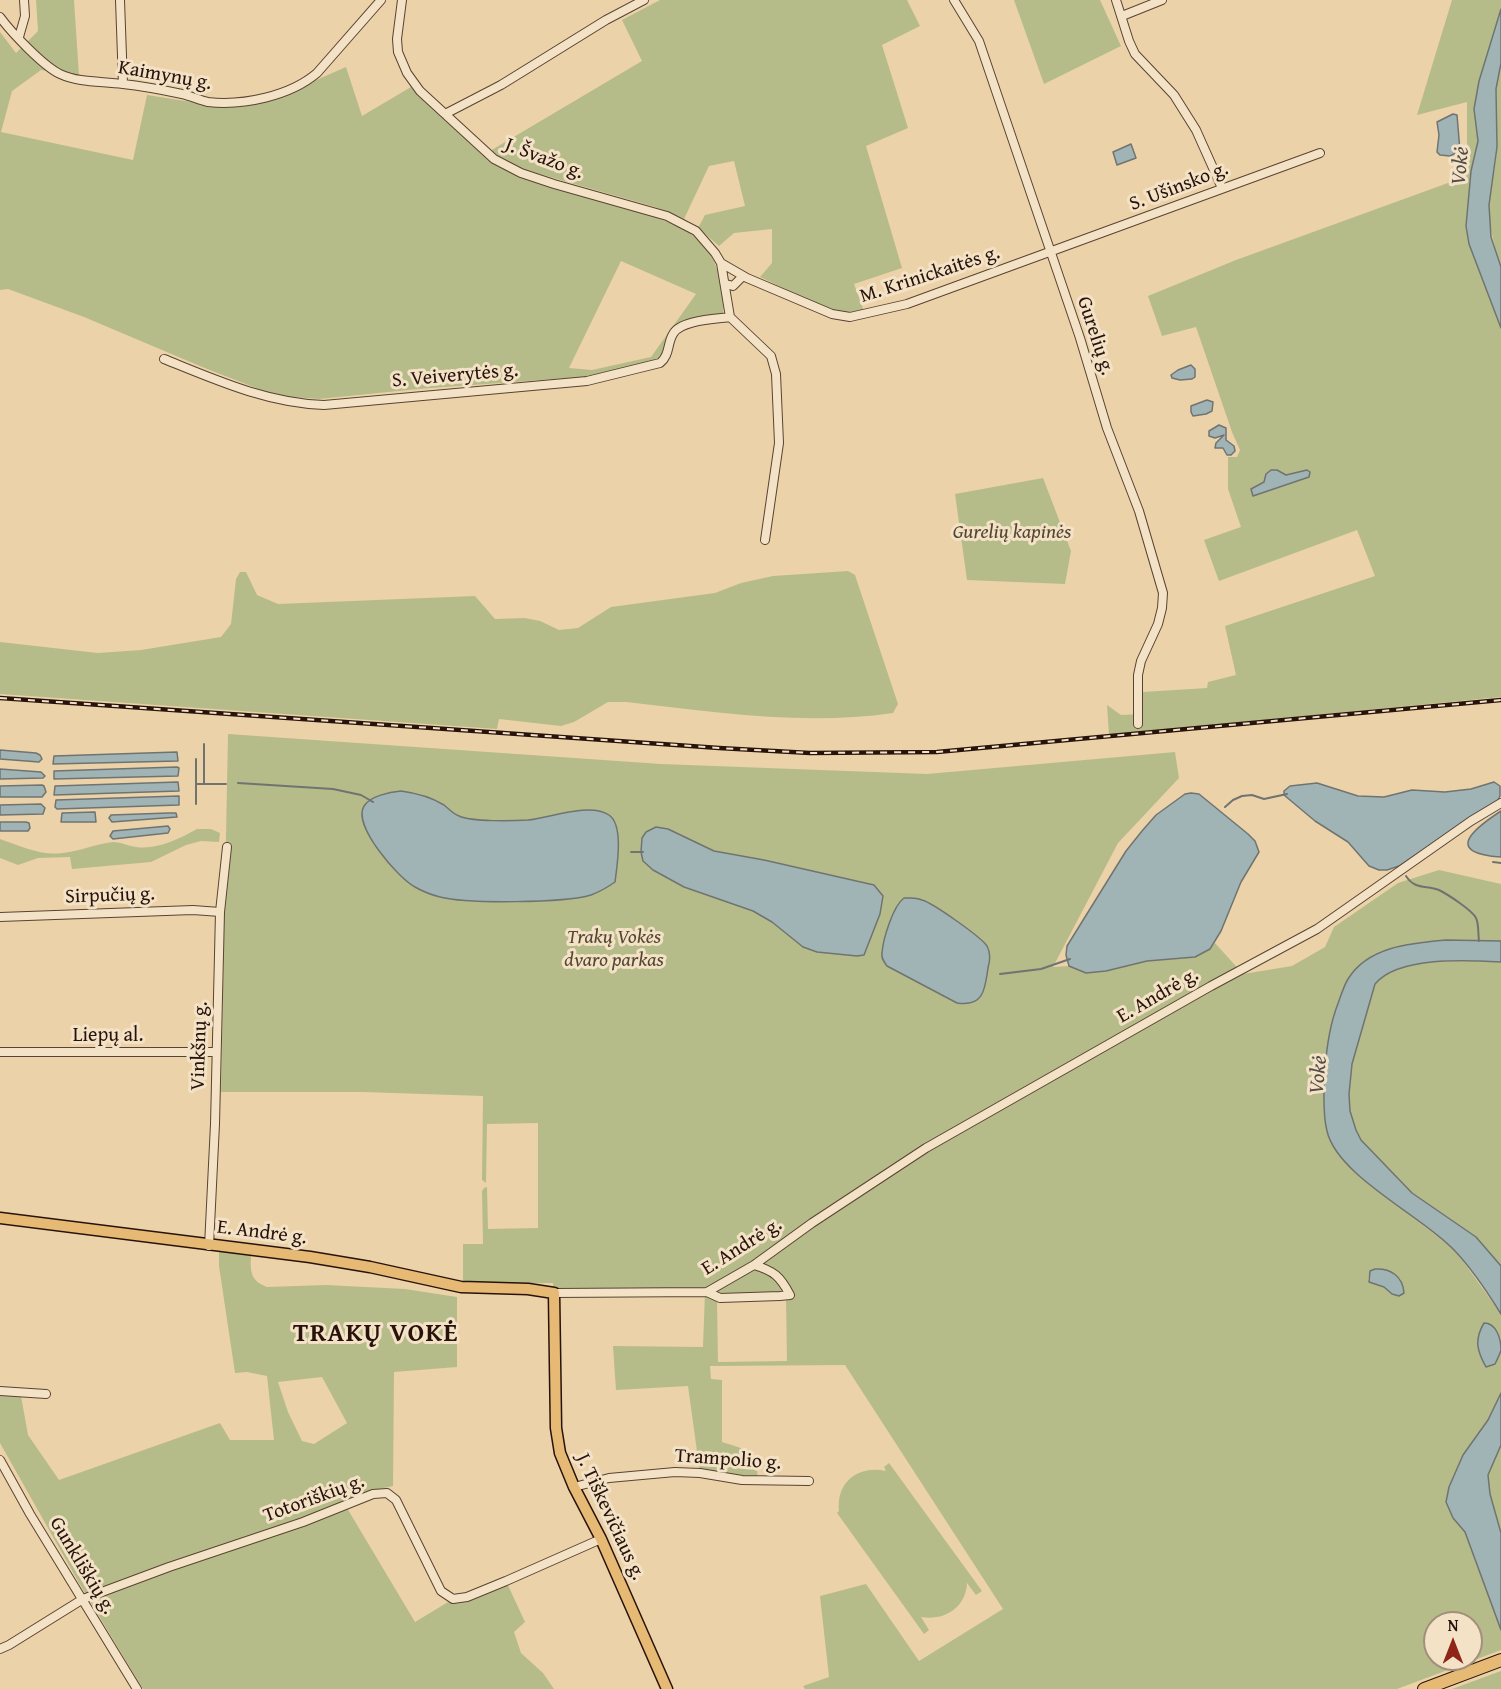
<!DOCTYPE html>
<meta charset="utf-8">
<style>
body{margin:0}
#map{position:relative;width:1501px;height:1689px;overflow:hidden;background:#ecd2a8;font-family:"Gentium Book Plus",serif}
canvas{display:block}
.north{position:absolute;left:1423px;top:1611px;width:60px;height:60px;box-sizing:border-box;background:#f3e2c6;border:2px solid #a28f7c;border-radius:50%;rotate:0deg;font-size:16px;font-weight:700;line-height:24px;text-align:center;color:#28130c}
.north::after{content:'';display:block;margin:auto;width:21px;height:27px;background:#8f2418;clip-path:polygon(50% 0,100% 100%,50% 72%,0 100%)}
</style>
<div id="map">
<canvas width="1501" height="1689"></canvas>
<div class="north">N</div>
</div>
<script>
const g = document.querySelector('canvas').getContext('2d');
g.lineJoin = 'round';
function paint(path, color) { g.fillStyle = color; g.fill(path, 'evenodd'); }
function stroke(path, color, width, dash) { g.strokeStyle = color; g.lineWidth = width; g.lineCap = dash ? 'butt' : 'round'; g.setLineDash(dash || []); g.stroke(path); }
function drawText(font, color, halo, rows, align = 'center') {
  g.font = font + ' "Gentium Book Plus",serif'; g.lineWidth = 6; g.setLineDash([]); g.textBaseline = 'middle'; g.strokeStyle = halo; g.fillStyle = color; for (const [text, x, y, turn = 0] of rows) {
    g.save(); g.translate(x, y); g.rotate((+turn || 0) * Math.PI / 180); g.textAlign = isNaN(turn) ? turn : align; if (halo) g.strokeText(text, 0, 0); g.fillText(text, 0, 0); g.restore();
  }
}
paint(new Path2D(`
 M36,0H74L79,76L41,70L12,91L1,132L133,160L147,95L217,106L298,88L346,67L362,116L411,87L489,160C540,193 601,197 657,218C670,223 683,227 694,236C716,251 726,289 723,314L669,335L662,353L657,358L647,363L582,377L418,389L319,399L292,397L269,393L207,369L84,317L8,289L0,290V32L16,53L38,31ZM621,261L696,294L651,357L592,370L569,368Z
 M660,0H907L920,26L882,45L908,128L866,146L902,268L854,284L864,311C832,318 789,290 760,277L772,263V229L734,233L719,246L698,228L705,215L745,206L734,161L709,166L684,219L655,207L522,169L490,151L642,61L622,20Z
 M1014,0H1100L1121,46L1044,84Z
 M1452,0H1501V9L1479,81L1474,109L1478,141L1471,171L1466,226L1469,244L1501,328V697L1109,735L1107,705L1121,715L1142,714L1143,692L1207,688L1208,682L1236,675L1225,626L1375,576L1357,530L1219,581L1204,540L1241,527L1228,489V457H1237L1240,450L1232,432L1196,327L1162,336L1148,296L1236,260L1459,179L1467,158V102L1417,115Z
 M1501,63V267C1495,247 1489,229 1489,208C1490,188 1496,168 1497,147C1498,120 1491,90 1501,63Z
 M1043,478L1071,551L1065,584L967,580L955,494Z
 M848,571L855,575L898,704L893,713C804,726 715,712 626,702H608L574,722L561,726L499,719L497,729L0,694V642L98,653L141,650L221,637L231,624L236,579L240,572H246L257,595L278,604L475,596L495,619L525,618L540,621L559,630L578,628L611,607L715,593L741,583L773,576Z
 M228,734L661,764L927,774L1175,752L1179,778L1118,843L1053,967L1069,966L1086,973L1106,971L1147,961L1195,957L1210,949L1215,943L1243,974L1292,966L1325,947L1334,927L1398,883L1439,870L1501,884V941L1446,940L1416,943L1391,948L1364,961L1334,1014L1325,1065L1324,1102L1360,1177L1455,1250L1501,1314V1393L1488,1420L1463,1455L1453,1518L1465,1532L1501,1630V1650L1397,1689H805L803,1686L829,1677L820,1596L866,1584L919,1661L1003,1609L845,1365L710,1366L711,1379L722,1380V1442C748,1450 757,1451 758,1481L700,1473L688,1386L616,1390L613,1346L703,1347L705,1292L554,1293L553,1283L481,1284L463,1282V1244H483L482,1191L484,1188L487,1187L488,1229L538,1228V1123L487,1124L486,1183L482,1180L483,1096L363,1092H221ZM1370,1271H1390L1401,1280L1392,1294L1384,1287L1368,1280ZM786,1300L787,1361L718,1362L717,1301ZM1435,1623H1471V1659H1435Z
 M197,829H211L220,833L219,842L201,841L186,845L151,862L72,869L70,857L38,858L18,865L0,858V839C20,846 41,856 63,853C80,851 96,844 113,842C121,842 128,846 136,847C157,850 179,839 197,829Z
 M1474,961L1501,962V1266L1476,1237L1412,1193L1361,1140L1356,1130L1350,1111L1349,1094L1352,1064L1375,984C1397,957 1442,963 1474,961Z
 M219,1251L251,1256C250,1272 251,1281 267,1287L326,1285L405,1289L457,1297V1367L394,1372L393,1486L375,1490L344,1503L415,1622L453,1599L506,1581L525,1622L514,1632L521,1653L543,1673L554,1689H143L79,1583L0,1443V1394L21,1396L28,1435L59,1480L220,1423L230,1440H274L267,1376L247,1372L235,1373L219,1266ZM322,1377L347,1423L314,1444L302,1441L288,1412L278,1382Z
 M1501,1445V1533L1490,1494L1488,1475Z
 M889,1463L982,1591L976,1595L967,1583C966,1608 944,1621 921,1617L929,1630L924,1634L837,1513L839,1511C836,1482 858,1465 886,1471L884,1467Z
 M1501,1671V1689H1452Z`), '#b6bc89');
const water = new Path2D(`
 M1501,9V63L1496,89L1497,147L1489,205L1491,237L1501,267V328L1469,244L1466,226L1471,171L1478,141L1474,109L1479,81Z
 M1453,114L1457,115L1460,151L1450,156L1440,155L1437,152L1439,135L1437,122Z
 M1131,144L1136,158L1117,165L1113,152Z
 M1191,365L1195,369V377L1192,379L1180,380L1172,378L1171,375L1178,370Z
 M1207,400L1213,402L1212,411L1206,414L1193,416L1191,412V406Z
 M1219,425L1226,428V440L1234,446L1235,451L1231,455H1227L1223,448H1215L1216,443L1224,435L1215,438L1209,436V431Z
 M1271,470H1277L1286,475L1307,470L1310,472L1309,477L1253,496L1251,489L1264,482L1266,474Z
 M0,750L36,753L40,755L42,759L39,762L0,759Z
 M177,752L178,761L53,764L54,756Z
 M177,767L179,768L178,776L54,779V771Z
 M0,769L41,772L45,776L43,778L0,779Z
 M178,782L179,791L54,795L55,786Z
 M1494,782L1500,786V796L1498,800L1399,866L1387,870H1379L1369,866L1348,842L1315,821L1284,795V791L1290,786L1317,783L1358,796L1384,797L1412,790L1445,792L1471,789Z
 M42,785L44,786L46,792L42,797H0V786Z
 M401,791C416,793 431,797 444,805C449,809 453,814 459,816C472,822 513,821 528,820C549,818 590,802 609,815C624,825 617,866 615,882C608,887 599,892 591,895C564,903 467,904 440,897C432,895 422,891 415,887C398,878 352,825 364,806C370,796 390,792 401,791Z
 M1191,793L1199,794L1248,834L1255,841L1259,852L1241,882L1221,931L1210,949L1195,957L1147,961L1106,971L1086,973L1069,966L1066,955L1067,946L1126,851L1142,831L1156,815L1185,794Z
 M179,796V805L57,809L55,807L56,800Z
 M41,804L45,808L43,814L0,815V805Z
 M1501,811V857C1444,853 1472,830 1501,811Z
 M95,812L96,822H61L62,813Z
 M169,813H176L177,817L112,822L109,818L111,815Z
 M0,822H26L29,823L30,828L28,831H0Z
 M168,826L170,829L168,833L113,839L110,836L113,831Z
 M656,827L668,829L714,851L764,860L874,885L883,896L880,914L864,955L857,956L817,952L803,947L772,922L753,911L684,887L653,870L643,861L641,852L642,838L646,832Z
 M904,898C910,898 916,897 922,900C933,903 981,937 987,946C991,953 990,961 988,968C985,989 984,1007 957,1003L887,966C884,962 881,958 882,953C883,939 893,906 904,898Z
 M1446,940L1501,941V962C1467,960 1398,956 1375,984L1352,1064L1349,1094L1350,1111L1356,1130L1361,1140L1412,1193L1476,1237L1501,1266V1314C1488,1293 1472,1269 1455,1251C1424,1217 1337,1176 1327,1131C1323,1116 1324,1100 1324,1085C1325,1061 1328,1032 1336,1009C1340,999 1343,987 1348,979C1368,946 1412,943 1446,940Z
 M1375,1269C1390,1268 1403,1276 1404,1293L1399,1296L1392,1294L1384,1287L1369,1282L1370,1271Z
 M1484,1323C1496,1323 1501,1338 1501,1350C1500,1354 1497,1360 1495,1364L1486,1367C1477,1351 1474,1340 1484,1323Z
 M1501,1393V1445L1488,1475L1490,1494L1501,1533V1630L1465,1532L1453,1518L1446,1502L1449,1487L1463,1455L1488,1420Z`);
paint(water, '#a0b4b5');
stroke(water, '#707471', 1.5);
stroke(new Path2D(`
 M238,783L333,789L361,795L373,802
 M196,784H226
 M204,784V744
 M196,804V759
 M1225,807L1233,800L1242,796L1252,795L1264,799L1287,794
 M631,852H643
 M1493,862L1501,863
 M1406,876C1415,890 1426,885 1439,890C1447,894 1472,910 1476,918C1479,924 1478,935 1479,941
 M1000,974L1041,969L1070,959`), '#707471', 2);
const minor = new Path2D(`
 M120,0L123,84
 M402,0L397,39L398,52L407,73L420,91L494,159L521,173L554,184L667,216L696,231L715,253L721,263L730,317L771,356L776,374L779,443L765,540
 M954,0L979,41L1080,338L1107,428L1139,511L1163,593L1162,608L1158,624L1141,661L1138,675V724
 M1116,0L1129,41L1135,54L1174,95L1196,130L1222,188
 M1122,16L1162,0
 M0,17C11,32 43,66 60,74C79,83 103,81 123,84C142,86 163,90 182,94C191,96 199,100 208,102C243,106 290,96 317,73L381,0
 M19,37L25,16L24,0
 M445,114L501,85L606,20L644,0
 M721,263L747,278L832,314L850,317L907,304L1320,153
 M726,284L733,286L741,278L740,274
 M164,359C216,380 267,403 324,405L587,381L660,363C670,355 667,344 673,334C680,320 716,319 730,317
 M0,917L193,910L220,912
 M0,1052H216
 M209,1246L215,1124L220,912L227,847
 M707,1292L720,1298L780,1296L790,1295C780,1276 774,1271 754,1265
 M554,1293L707,1292L754,1265L812,1223L926,1148L1211,986L1317,929L1471,821L1501,803
 M0,1391L46,1394
 M0,1460L30,1514L137,1689
 M574,1487L609,1478L675,1472L700,1473L742,1480L809,1481
 M0,1649L9,1645L83,1599L169,1567L303,1522L373,1494L387,1493L396,1500L441,1591L453,1599L467,1597L506,1581L601,1539`);
const major = new Path2D(`
 M0,1218L310,1257L370,1267L461,1287L528,1289L554,1293L556,1428L560,1453L574,1487L601,1539L667,1689`);
const highway = new Path2D(`
 M1424,1689L1501,1660`);
stroke(minor, '#594333', 10);
stroke(major, '#28130c', 13);
stroke(highway, '#28130c', 14);
stroke(minor, '#f3e2c6', 8);
stroke(major, '#e6b974', 10);
stroke(highway, '#e6b974', 12);
const rail = new Path2D(`
 M0,698L719,748L810,753L937,752L1501,700`);
stroke(rail, '#28130c', 4.5);
stroke(rail, '#f3e2c6', 2, [7]);
drawText('20px', '#28130c', '#f3e2c6', [
 ["Kaimynų g.",165,76,10],
 ["J. Švažo g.",544,159,21],
 ["S. Ušinsko g.",1179,187,-21],
 ["M. Krinickaitės g.",930,275,-18],
 ["Gurelių g.",1095,336,72],
 ["S. Veiverytės g.",455,376,-5],
 ["Sirpučių g.",110,896,-2],
 ["E. Andrė g.",1158,996,-30],
 ["Liepų al.",108,1036],
 ["Vinkšnų g.",200,1046,-88],
 ["E. Andrė g.",262,1233,7],
 ["E. Andrė g.",742,1247,-32],
 ["Trampolio g.",728,1460,4],
 ["Totoriškių g.",314,1499,-20],
 ["J. Tiškevičiaus g.",610,1517,65],
 ["Gunkliškių g.",82,1566,59]
]);
drawText('italic 20px', '#534632', '#f3e2c6', [
 ["Gurelių kapinės",1012,533],
 ["Trakų Vokės",614,938],
 ["dvaro parkas",614,961]
]);
drawText('italic 21px', '#524b47', '#f3e2c6', [
 ["Vokė",1461,166,-85],
 ["Vokė",1319,1075,-85]
]);
g.letterSpacing = '1.5px';
drawText('bold 26px', '#28130c', '#f3e2c6', [
 ["TRAKŲ VOKĖ",376,1334]
]);
g.letterSpacing = '0px';
</script>
